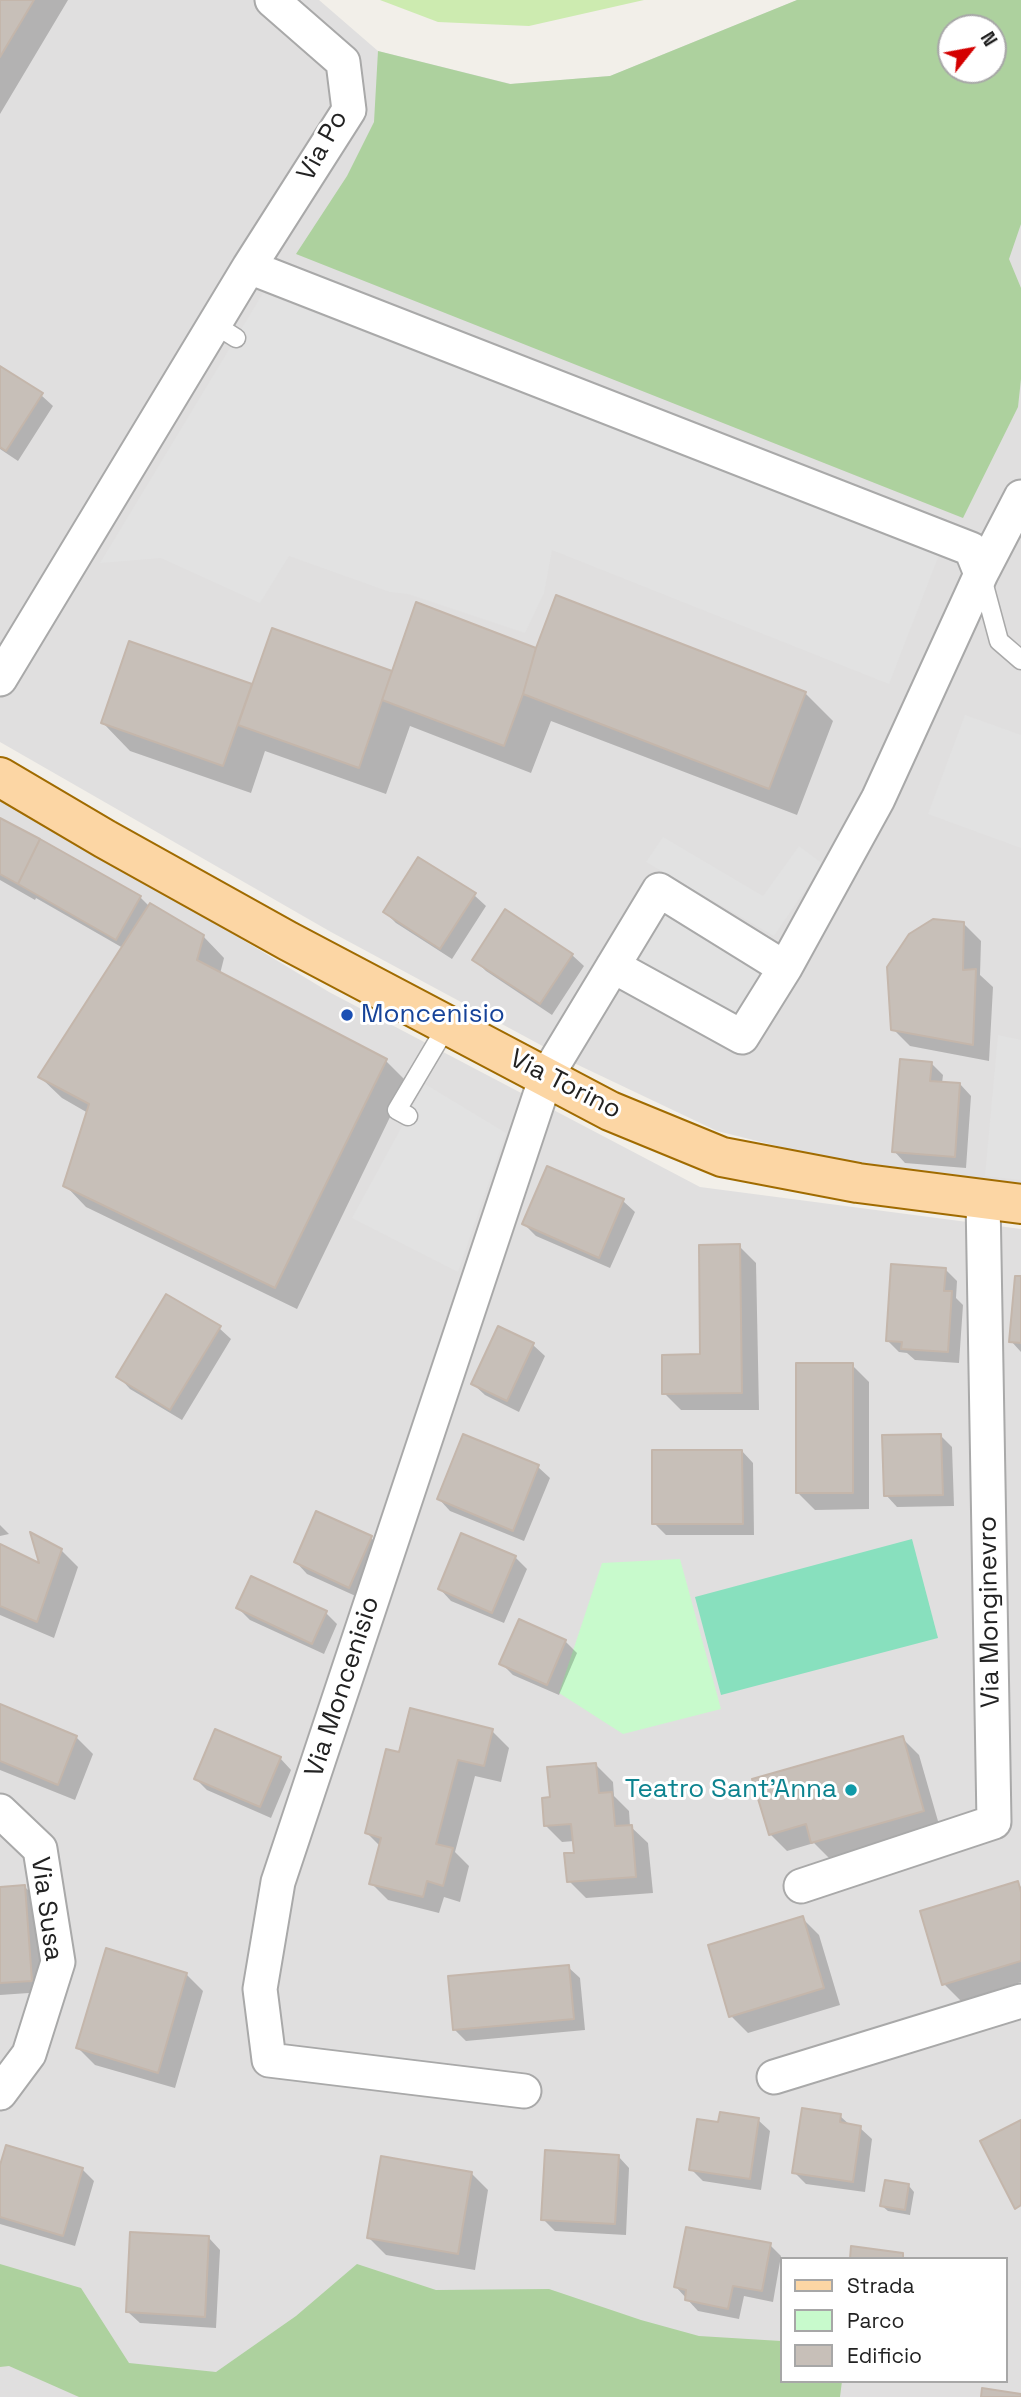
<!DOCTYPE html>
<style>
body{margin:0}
#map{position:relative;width:1021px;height:2397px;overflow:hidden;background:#f2efe9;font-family:"Space Grotesk",sans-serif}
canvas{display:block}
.legend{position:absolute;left:780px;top:2257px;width:228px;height:126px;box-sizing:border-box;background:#fff;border:2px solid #a7a7a7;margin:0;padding:9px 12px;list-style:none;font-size:21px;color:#222}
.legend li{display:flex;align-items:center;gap:14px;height:35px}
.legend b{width:35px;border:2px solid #a7a7a7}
.north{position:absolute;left:937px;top:14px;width:70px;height:70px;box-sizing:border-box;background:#fff;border:2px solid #a7a7a7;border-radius:50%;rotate:59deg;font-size:19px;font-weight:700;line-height:28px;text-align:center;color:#222}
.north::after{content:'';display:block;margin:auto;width:24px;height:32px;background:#d40000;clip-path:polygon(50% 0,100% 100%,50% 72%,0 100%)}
</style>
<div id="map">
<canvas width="1021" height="2397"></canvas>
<ul class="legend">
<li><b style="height:9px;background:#fcd6a4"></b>Strada</li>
<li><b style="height:19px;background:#c8facc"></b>Parco</li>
<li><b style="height:19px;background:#c7bfb8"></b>Edificio</li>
</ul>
<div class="north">N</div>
</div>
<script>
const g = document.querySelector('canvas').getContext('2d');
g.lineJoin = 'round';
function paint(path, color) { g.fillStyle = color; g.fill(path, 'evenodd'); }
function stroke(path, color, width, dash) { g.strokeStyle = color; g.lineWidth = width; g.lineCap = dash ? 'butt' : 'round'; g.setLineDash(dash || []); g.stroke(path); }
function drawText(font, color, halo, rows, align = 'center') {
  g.font = font + ' "Space Grotesk",sans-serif'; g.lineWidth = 6; g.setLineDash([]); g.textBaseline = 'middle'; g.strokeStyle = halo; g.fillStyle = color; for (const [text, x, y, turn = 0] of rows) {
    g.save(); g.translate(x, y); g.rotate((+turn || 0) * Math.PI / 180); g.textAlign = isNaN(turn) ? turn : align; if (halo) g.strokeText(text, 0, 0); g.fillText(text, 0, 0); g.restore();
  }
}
paint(new Path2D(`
 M0,0H319L378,51L511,84L610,76L797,0H1021V1190L882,1172L717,1131L576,1064L331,932L0,742ZM951,28H993V70H951Z
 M0,793L329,992L700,1187L1021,1229V2397H0ZM781,2259H1005V2381H781Z`), '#e0dfdf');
paint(new Path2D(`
 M380,0H644L529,26L438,22Z`), '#cdebb0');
paint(new Path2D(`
 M797,0H1021V224L1009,259L1021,288V379L1018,407L963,518L296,254L347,176L374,122L378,51L510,84L610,76ZM951,28H993V70H951Z
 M0,2264L81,2288L129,2363L216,2372L296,2316L357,2264L436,2290L549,2289L641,2320L699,2336L781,2341V2381H842L840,2397H79L9,2366L0,2367Z`), '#add19e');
paint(new Path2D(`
 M680,1559L721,1709L623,1734L559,1693L602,1563Z`), '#c8facc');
paint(new Path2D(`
 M912,1539L938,1638L721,1695L695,1597Z`), '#88e0be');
paint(new Path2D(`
 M263,293L939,555L889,684L552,550L544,593L525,633L408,594L390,592L289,556L260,603L161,558L100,563Z
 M965,715L1021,735V848L928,814Z
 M663,837L763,896L799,846L823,864L774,936L646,862Z
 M659,890L785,968L742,1037L613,966Z
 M998,1035L1021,1040V1180L985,1176Z
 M425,1084L506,1133L458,1272L352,1218Z`), '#e2e2e2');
paint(new Path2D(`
 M0,0H68L0,114Z
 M0,368L41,395L53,406L18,461L0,449Z
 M273,630L393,673L537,650L805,693L833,721L797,815L551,721L531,773L410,726L386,794L265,751L251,793L130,751L103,723L130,643L253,686Z
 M0,820L140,897L150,907L203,936L224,958L220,974L386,1061L407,1082L297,1309L86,1207L65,1185L88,1113L62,1098L40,1077L123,948L36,898L35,900L0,880Z
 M474,895L486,906L452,959L396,923L385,912Z
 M964,924L981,941L980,975L993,987L989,1061L910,1046L893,1029Z
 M572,955L584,966L552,1015L486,971L474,959Z
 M931,1063L943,1075L942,1083L960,1084L971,1096L966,1168L905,1163L894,1151Z
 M623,1201L635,1212L610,1268L536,1236L524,1224Z
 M739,1246L756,1263L759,1410H681L664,1393L702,1356Z
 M945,1269L957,1281L956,1298L963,1305L959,1363L915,1360L907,1353L899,1352L888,1341Z
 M1021,1278V1352L1011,1341Z
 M219,1328L231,1339L182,1420L130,1389L119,1377Z
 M499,1328L533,1345L545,1356L519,1412L485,1395L473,1384Z
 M852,1365L869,1382V1509L815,1510L798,1493Z
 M464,1436L538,1467L550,1478L524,1541L450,1511L439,1499Z
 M941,1436L952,1447L954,1506L897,1507L886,1495Z
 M742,1451L753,1463L754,1535H666L654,1523Z
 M0,1525L9,1534L0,1536Z
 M371,1538L383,1549L360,1598L307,1574L296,1562Z
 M0,1546L41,1566L61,1550L78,1567L54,1638L0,1615Z
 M515,1557L527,1569L504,1623L451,1601L440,1589Z
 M238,1608L326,1613L337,1624L324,1654L250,1620Z
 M565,1641L577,1653L559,1695L513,1675L502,1664Z
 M0,1706L76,1737L93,1754L75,1800L0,1770Z
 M492,1731L509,1748L501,1782L475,1776L455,1852L469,1866L460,1902L444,1897L439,1913L388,1900L371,1883L380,1846L367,1833L400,1754Z
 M902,1738L919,1755L940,1828L830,1859L814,1843L787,1851L770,1834Z
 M280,1758L291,1770L271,1818L207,1790L196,1779Z
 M596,1765L613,1782L614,1796L629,1811L630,1826L648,1843L653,1893L586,1898L569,1881L576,1854L574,1841L562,1842L545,1825L552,1799Z
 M1017,1883L1021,1887V1982L961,2001L944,1984Z
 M24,1886L36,1898L43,1992L0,1995V1888Z
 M802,1918L819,1935L840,2005L748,2033L731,2016Z
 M568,1967L580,1978L585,2030L466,2041L454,2029Z
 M186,1974L203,1991L175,2088L95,2065L78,2048Z
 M840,2116L851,2126L860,2128L872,2139L865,2192L806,2184L794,2172Z
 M758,2120L770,2131L761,2190L703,2181L691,2169Z
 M618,2156L629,2168L626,2235L555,2231L543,2219Z
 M82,2169L94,2181L75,2246L0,2224V2172Z
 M471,2173L488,2190L475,2270L386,2255L369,2238Z
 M909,2186L914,2192L910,2215L888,2211L882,2206Z
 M209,2238L220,2250L216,2328L140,2323L128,2312Z
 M770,2245L781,2256L773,2302L744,2296L739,2319L698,2311L676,2287Z`), '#0003');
const building = new Path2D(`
 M0,0H34L0,57Z
 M0,366L43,393L6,451L0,447Z
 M556,595L806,692L769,789L523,694L536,648Z
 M416,602L536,648L523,694L504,746L382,700Z
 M272,628L392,671L359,768L238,725Z
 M129,641L252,684L223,766L101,723Z
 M0,818L40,839L18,884L0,874Z
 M40,839L141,896L116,940L18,884Z
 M418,857L476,893L440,949L383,912Z
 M150,903L204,935L197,960L387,1059L275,1288L63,1186L89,1104L38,1077Z
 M505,909L573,954L540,1004L472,960Z
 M933,919L964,922L963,970L976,969L973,1045L891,1030L887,967L909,934Z
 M900,1059L932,1062L930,1081L960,1083L955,1157L892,1152Z
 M547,1166L624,1199L599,1258L522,1224Z
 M740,1244L742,1393L662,1394V1355L700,1354L699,1245Z
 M891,1264L946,1268L944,1291H952L948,1352L901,1349L902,1342L886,1341Z
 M1015,1276H1021V1343L1009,1342Z
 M166,1294L221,1326L170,1410L116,1377Z
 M498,1326L534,1343L507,1401L471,1384Z
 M796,1363H853V1493H796Z
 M463,1434L539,1465L513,1531L437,1499Z
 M941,1434L943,1495L884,1496L882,1435Z
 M652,1450H742L743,1524H652Z
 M316,1511L372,1536L349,1588L294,1562Z
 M30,1532L62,1549L37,1622L0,1606V1544L39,1563Z
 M461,1533L516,1556L492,1613L438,1589Z
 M251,1576L327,1611L312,1644L236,1608Z
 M519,1619L566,1640L547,1685L499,1664Z
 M0,1704L77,1736L58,1785L0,1761Z
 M410,1708L493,1729L484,1766L458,1760L436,1844L453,1848L443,1886L427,1881L423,1897L369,1884L381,1838L365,1833L386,1749L399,1752Z
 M215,1729L281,1757L260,1807L194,1779Z
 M903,1736L924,1811L811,1843L806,1824L769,1835L752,1779Z
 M596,1763L599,1793L612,1792L615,1826L632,1825L636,1877L567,1882L564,1853H574L571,1824L544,1826L542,1798L550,1797L547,1767Z
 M1018,1881L1021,1892V1961L942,1985L920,1911Z
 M25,1885L32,1981L0,1983V1887Z
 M803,1916L824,1988L729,2017L708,1945Z
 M106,1948L187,1973L158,2073L76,2048Z
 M569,1965L574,2019L453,2030L448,1976Z
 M802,2108L841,2114L840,2122L861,2126L853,2182L792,2173Z
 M720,2112L759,2118L750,2179L689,2170L697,2119L718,2122Z
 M1021,2120V2205L1015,2209L980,2141Z
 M6,2145L83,2168L63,2236L0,2217V2165Z
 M545,2150L619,2155L615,2224L541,2220Z
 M381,2156L472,2172L458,2254L367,2238Z
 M885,2180L909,2184L905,2210L880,2206Z
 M686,2227L771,2243L762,2291L733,2286L728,2309L685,2300L686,2290L674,2287Z
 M130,2232L209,2236L205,2317L126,2312Z
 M851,2246L903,2253V2259H850Z
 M982,2388L1021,2394V2397H981Z`);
paint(building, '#c7bfb8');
stroke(building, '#c4b6ab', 2);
const service = new Path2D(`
 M214,324L236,338
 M981,574L999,641L1021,660
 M408,1116L397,1110L448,1024`);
const minor = new Path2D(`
 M249,267L349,110L343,62L272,0
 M981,574L1021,497
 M0,679L249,267L971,549L981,574L878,799L785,968L659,890L546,1077L278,1882L260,1989L269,2060L524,2091
 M613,966L742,1037L785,968
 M0,1811L40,1849L58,1962L29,2054L0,2093
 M801,1886L994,1822L983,1199
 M774,2077L1021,2001`);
const primary = new Path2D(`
 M0,777L105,839L288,941L610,1111L722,1157L858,1183L1021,1204`);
stroke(service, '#a9a9a9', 21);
stroke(minor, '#a9a9a9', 37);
stroke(primary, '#a06b00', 42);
stroke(service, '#fff', 18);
stroke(minor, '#fff', 33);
stroke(primary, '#fcd6a4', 38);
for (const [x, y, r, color] of [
 [347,1015,7,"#1a4fb4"],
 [851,1790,7,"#0f9aa8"]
]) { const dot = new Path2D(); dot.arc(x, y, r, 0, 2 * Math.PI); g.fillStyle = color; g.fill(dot); stroke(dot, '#fff', 2.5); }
drawText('26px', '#222', '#fff', [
 ["Via Po",323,146,-61],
 ["Via Torino",565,1085,27],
 ["Via Monginevro",990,1612,-91],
 ["Via Moncenisio",343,1687,-72],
 ["Via Susa",46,1909,82]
]);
drawText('26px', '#164399', '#fff', [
 ["Moncenisio",361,1015]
], 'left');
drawText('26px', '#0d838f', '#fff', [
 ["Teatro Sant'Anna",837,1790]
], 'right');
</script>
